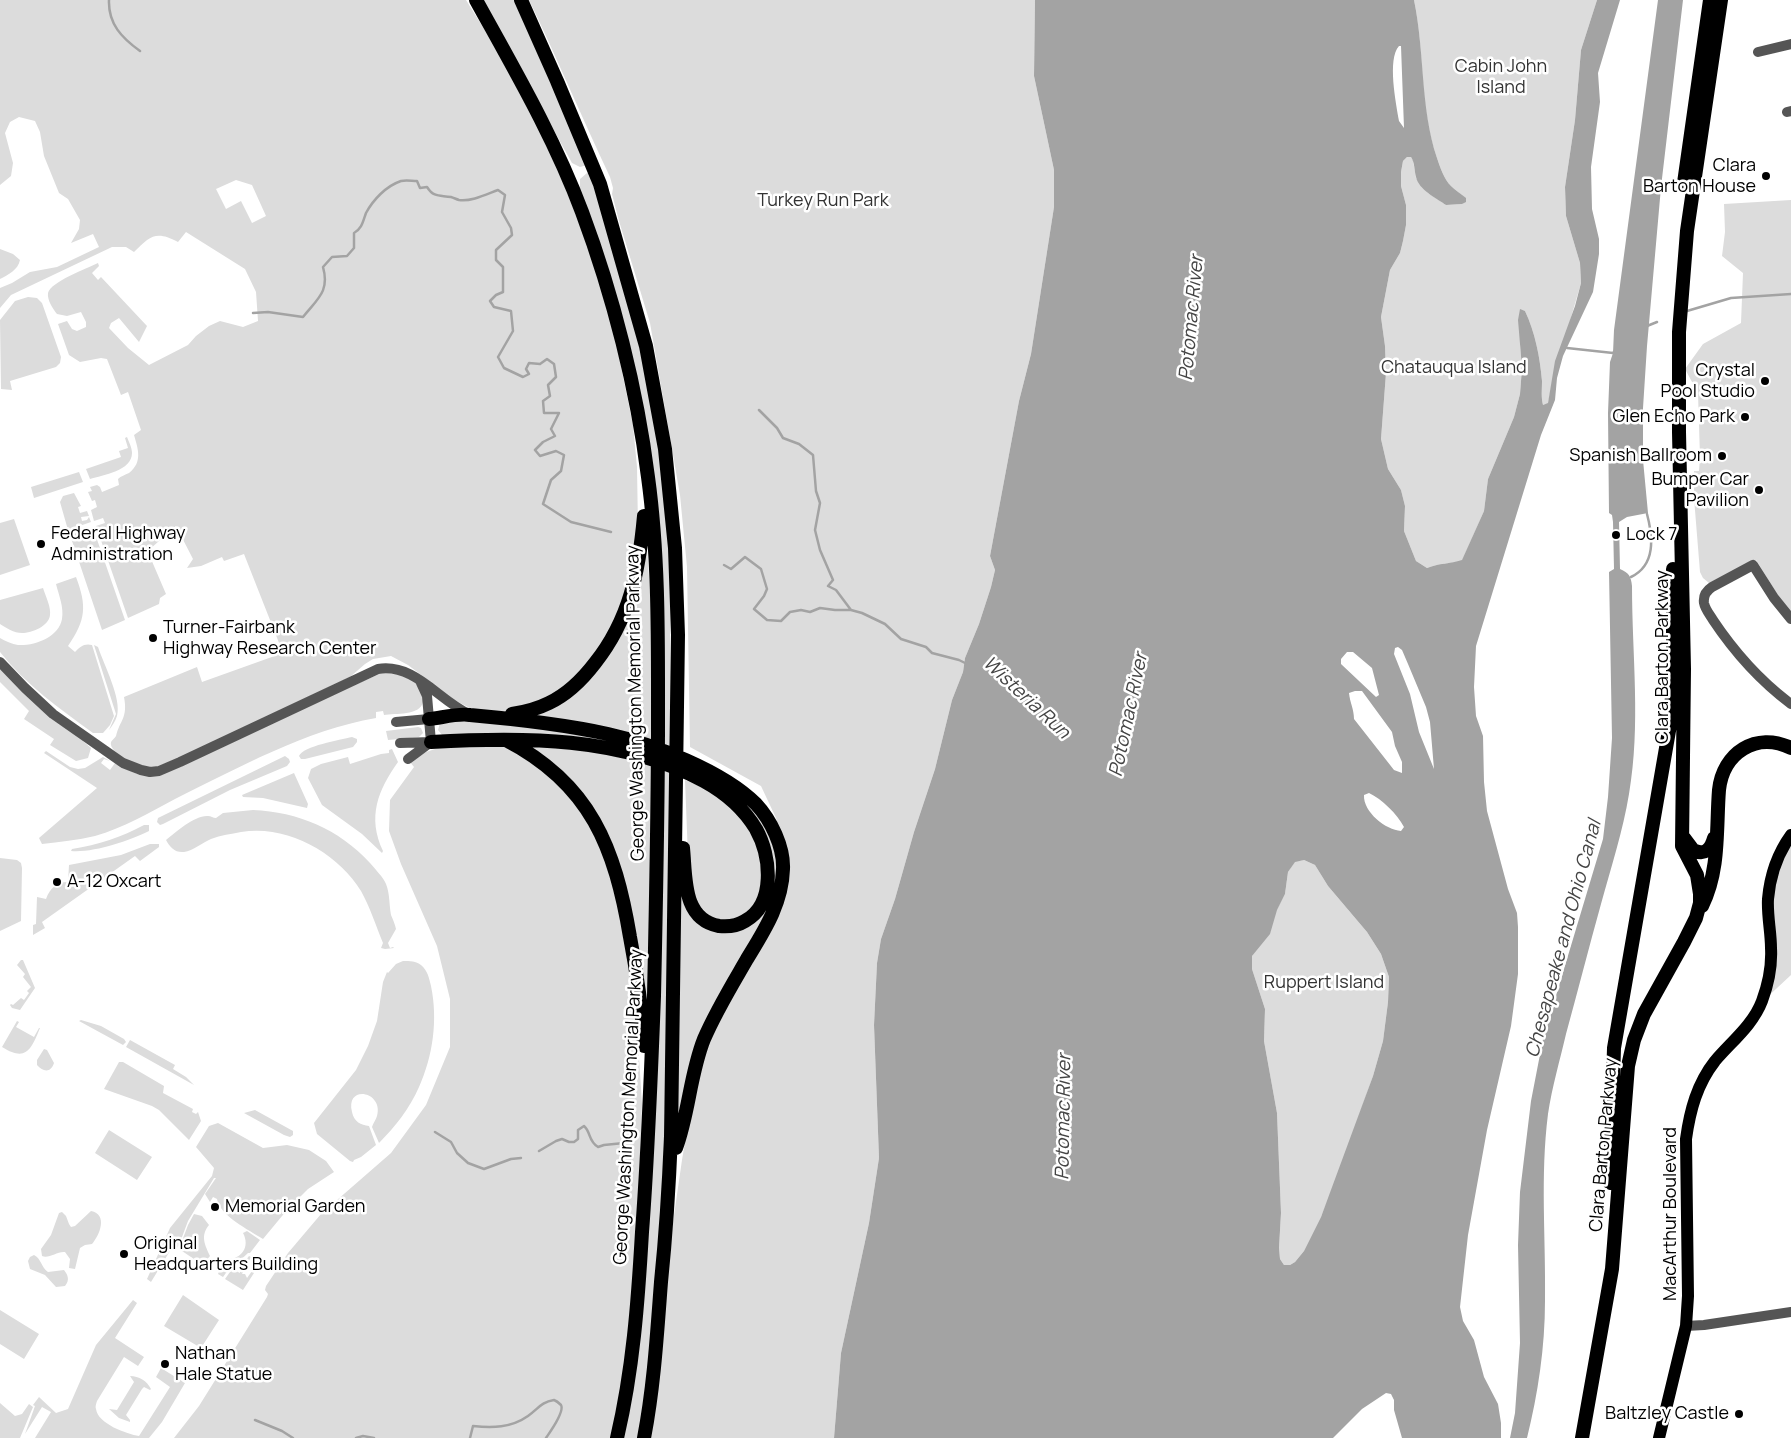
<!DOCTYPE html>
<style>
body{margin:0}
canvas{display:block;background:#fff}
</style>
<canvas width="1791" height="1438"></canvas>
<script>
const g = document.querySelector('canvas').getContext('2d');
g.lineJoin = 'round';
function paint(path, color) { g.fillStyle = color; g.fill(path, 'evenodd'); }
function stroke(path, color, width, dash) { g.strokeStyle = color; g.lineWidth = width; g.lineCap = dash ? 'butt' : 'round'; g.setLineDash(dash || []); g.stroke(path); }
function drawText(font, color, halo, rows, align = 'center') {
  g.font = font + ' Manrope,sans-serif'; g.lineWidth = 5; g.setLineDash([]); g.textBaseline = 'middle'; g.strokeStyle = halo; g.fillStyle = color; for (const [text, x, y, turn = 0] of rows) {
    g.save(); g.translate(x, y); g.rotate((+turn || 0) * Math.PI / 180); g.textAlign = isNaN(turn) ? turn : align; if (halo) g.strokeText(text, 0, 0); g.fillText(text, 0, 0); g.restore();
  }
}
paint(new Path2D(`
 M0,0H466L491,40L537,125L564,185L589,248L609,308L633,425L637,467L638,529L625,604L588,667L542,703L513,710L493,712L474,710L454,700L408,665L391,656L373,659L365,664L350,677L179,758C169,761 157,769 146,768C137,767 108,752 111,742C112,740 115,738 116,736C120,720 128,718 124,697L197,667L202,682L283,653L244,554L224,561L222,557L201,566L187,568L193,559L176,526L150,549L144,559H151L166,594L160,598L159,604L128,618L96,526L105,523L103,518L94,521L91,510L97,507L95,500L92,501L88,492L92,491L90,487L97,485L100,487L102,492L119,485L118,479C121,476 125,475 129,473C143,462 138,449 134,435L141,430L128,392L121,395L107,359L101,358L80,362L69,355L58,324L67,321L72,329L77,331L86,327V322L81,312L67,316L57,314C53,309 47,300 48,293C50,282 88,268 98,263L99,266L92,273L98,280L101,277L147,326L139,342L119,318L111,323L109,328L128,348L149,365L188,345L196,336L209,326L220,321L243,327L258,321L256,292L245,269L186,232L178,242C156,230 150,236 134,252L126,247H112L11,295L0,308V288L12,283L30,272L57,267L99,247L93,234L71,243L79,229L80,220L68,199L59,193L44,156L40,132L35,121L19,117L10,122L5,133L13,163L11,176L0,185ZM236,180L252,185L266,216L252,223L241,201L226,209L216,189Z
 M481,0H514L587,165L580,167L572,163Z
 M529,0H1035L1034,76L1054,170V207L1031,354L1019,401L990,556L995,570L991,587L979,624L965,658L963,672L952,700L935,769L914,832L895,899L881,939L877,963L874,1025L879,1158L869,1223L841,1353L834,1438H648L671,1236L682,1160L694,1088L707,1040L768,932L783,844L776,818L761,786L690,747L687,567L680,495L650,323L619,221L612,194L613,188L610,177C582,118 557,58 529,0Z
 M1414,0H1597L1581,50L1575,120L1565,187L1566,216L1580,263L1581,283L1552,383L1548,404L1543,405C1541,397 1542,390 1542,381C1540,357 1535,332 1525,311L1520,310V343L1522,368L1520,394L1514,417L1488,479L1484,511L1462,561C1450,564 1439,563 1427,568L1416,561L1404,531L1405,506L1401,490L1388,469L1381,439L1386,373L1385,346L1381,317L1390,270L1400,253L1403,241L1406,225V205L1401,186V172L1403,161L1407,157H1411L1413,160L1416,178L1428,193L1446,205L1462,204L1465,198C1461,194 1455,190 1451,186C1444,179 1440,167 1437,158C1419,107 1425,53 1414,0Z
 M587,173H590L633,309L665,480L670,572L671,894L662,1203L653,1335L639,1438H620L658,1013L649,464L580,189V179Z
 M1791,200V612L1779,597L1756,560L1709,583L1703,578L1700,572L1694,498V471H1699L1700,457L1698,393L1685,369L1703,344L1741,323L1743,273L1722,256L1725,232L1724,204Z
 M0,249L13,254L20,260C18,270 8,275 0,279Z
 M28,297L37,298L42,303L61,357L60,363L56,367L10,381L12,390L1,389L0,320L15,301Z
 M127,437C129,442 132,448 132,453C132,471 103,475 90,479L86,469L121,457L119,451L128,448L125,438Z
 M79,472L83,482L34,498L31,487Z
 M74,493L81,506L78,507L80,513L87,511L89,516L81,517L82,521L87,520L89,517L91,522L68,530L60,502L63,496Z
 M14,519L30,565L0,575V523Z
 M93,528L125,620L102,630L70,535Z
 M647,548L653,636L655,743L526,715L596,668Z
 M76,577C87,606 86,620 68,646L75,652C80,647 84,643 92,645L114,716L110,725L103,733H93C60,709 26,685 0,652V638C5,641 12,644 18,645C35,646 59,637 62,619C64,607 59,596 56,584Z
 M43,588C46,597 51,607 50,615C49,626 32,633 22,633C14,633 6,628 0,624V600Z
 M94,645L98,647C104,665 122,699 117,716C115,722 112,726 109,730L116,714Z
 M0,668L84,740L83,741L91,748L88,758L76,761L50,745L54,739L24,719L29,711L0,682Z
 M384,672H400L420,686C421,691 424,698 423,702C420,716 395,713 384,715L383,711L376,712V718C306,730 238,768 175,799C149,813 123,828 95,836C78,840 59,842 42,844L39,838L97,788L44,753L46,751L70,767L78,769L85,768L103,757L110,761L104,759L101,763L110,770L115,763L137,774L149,775Z
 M445,721L510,722L550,726L635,746L443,736L438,730L440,723Z
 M418,727L421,728L423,733L419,737L388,740L386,731Z
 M352,737L357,739V742L353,747L305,759H301L299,756C303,746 340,740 352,737Z
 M505,745L524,753L567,790L605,851L623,928L637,1025L642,1104L638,1210L630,1316L620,1401L610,1438H174L199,1406L267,1297L268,1294L265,1290L266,1286L288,1253L321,1214L391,1153L426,1105L450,1047V999L437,946L401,864L389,831L390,800L414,767L410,762L426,752L441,747Z
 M528,746L607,751L654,767L649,1028L619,862L608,833L598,816Z
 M392,749L398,762C378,790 367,817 383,851L382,853L362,834L322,805L308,778L311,769L321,764L348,757L350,764L381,754L389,753V750Z
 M285,756L289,759L290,762L287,766L230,790L163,824L160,825L157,822L158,818Z
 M294,773L308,804L307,808L263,798L243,797L242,795Z
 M685,780L708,790L732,807L745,822L758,844L762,879L758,896L751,912L722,923L705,917L693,901L689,883Z
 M735,793L760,816L770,835L776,856L777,876L774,897L743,954L679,1119L677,1101L679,857L705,925L750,921L769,868Z
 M253,810C298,812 339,829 370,863C375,869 383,877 386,884C390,894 389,905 391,915C393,920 395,924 396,929L388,943L390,948L393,947L394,948L385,949L381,948L383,943C376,926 370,907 361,891C338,853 287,824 241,832C231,834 221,835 211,839C203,842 193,851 184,852C175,853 170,847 166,840C176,832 195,815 208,816C211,816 213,818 216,818L223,813Z
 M144,825H149V831C129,841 93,853 71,851L72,849C98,845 122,837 144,825Z
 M1791,835V975L1762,1002L1769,977L1768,900Z
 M150,844H159V847L140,861L135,856L42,922L45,928L33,935V925L36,924L37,897L46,899C50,888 57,882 68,882L69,865L121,855Z
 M0,858L17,860L21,863L22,868L21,921L0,931Z
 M1304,860L1315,865L1328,886L1367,932L1381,954L1389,977L1388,1002L1383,1041L1373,1076L1338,1175L1321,1217L1304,1251L1295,1262L1290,1265H1284L1280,1259L1279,1248L1281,1213L1277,1113L1264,1041L1265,1009L1252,969V956L1285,894L1288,872L1295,861Z
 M21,960H23L35,988L20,1010L12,1008L10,1005L11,1004L13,1005L21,998L24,1000L29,993L27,991L31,987L23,977L25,974L17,965Z
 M403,961C410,961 416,961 421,965C428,971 429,978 431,986C438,1020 433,1056 419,1087C410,1108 395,1127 379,1143L372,1127C373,1123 376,1120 377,1116C384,1091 345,1084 352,1112C354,1122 361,1125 369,1126L376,1145L361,1157L354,1160L353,1162L350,1161L317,1134L314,1123L356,1070L368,1046L377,1021L383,982L387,972L388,973L396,964Z
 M81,1020L101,1026L124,1039L126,1042L123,1045L79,1021Z
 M17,1021L19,1022L16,1027L34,1037L39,1028H40C31,1050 26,1062 2,1047Z
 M130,1040L175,1065L173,1069L186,1077L194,1085L126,1047Z
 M44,1049L47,1050L54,1063C51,1073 43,1072 37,1065V1060Z
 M119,1062H123L164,1086L163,1093L193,1109L192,1112L196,1114L198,1112L201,1121L189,1140L159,1110L152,1106L104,1089Z
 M255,1110L293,1131V1135L290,1137L284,1135L244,1113Z
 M218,1123L263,1148L287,1145L309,1150L326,1161L334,1172L308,1189L287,1210L263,1239C249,1230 220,1216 217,1199L213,1197L210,1202L205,1194L216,1178H214L188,1221L179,1245L177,1248L173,1246L151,1282L147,1279L170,1228L212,1176L214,1168L196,1147L209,1126Z
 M109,1130L152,1157L137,1180L95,1153Z
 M91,1211C108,1214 100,1235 92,1244L85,1245L80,1248L75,1269L69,1268L70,1259L65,1252C57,1251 49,1259 42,1256L41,1249L51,1235L59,1213L62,1212L66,1216L69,1224L71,1227L75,1226Z
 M194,1214L202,1216L209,1225C200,1236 205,1245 210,1256L203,1265L179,1249L188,1225Z
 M247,1231L260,1240L250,1253H248L233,1267L231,1266L223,1277L218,1274L224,1259C240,1261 251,1248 243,1233Z
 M34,1255C41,1258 41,1267 48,1272L64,1270C68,1275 70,1280 65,1286L56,1287L45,1275L30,1269L28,1261L30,1257Z
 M249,1256L251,1257L242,1274H245L247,1278L252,1271L254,1273L243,1290L225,1279L232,1269L240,1273V1269H235L240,1264L242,1265Z
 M183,1295L219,1320L201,1348L164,1326Z
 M133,1300L137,1303L115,1338L144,1357L138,1366L124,1357L97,1401C96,1404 95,1407 96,1409C98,1424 127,1434 139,1436L170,1387L156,1377L161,1368L185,1383L162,1422L149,1438H35L51,1412L42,1407L25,1434L35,1406L33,1405L39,1397L56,1413L68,1409L96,1345Z
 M0,1310L39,1334L24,1359L0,1344Z
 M130,1376C139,1376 147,1381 151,1389L150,1390L144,1387L142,1389L126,1415L130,1420V1422L119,1418L109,1409L117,1410L134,1382Z
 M0,1403L15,1416L22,1414L29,1404L33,1407L20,1438H0Z`), '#dcdcdc');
paint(new Path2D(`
 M1035,0H1414C1425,53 1420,107 1437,158C1440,167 1444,179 1451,186C1455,190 1461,194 1466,198V202L1462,204L1446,205C1436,198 1419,190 1416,177C1414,170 1415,163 1411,157H1407L1403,161L1401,172V186L1406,205V225L1403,241L1400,253L1390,270L1381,317L1385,346L1386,373L1381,439L1388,469L1401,490L1405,506L1404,531L1416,561L1427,568C1439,563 1450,564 1462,560L1484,511L1488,479L1514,417L1520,394L1522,368L1518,320L1520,309L1525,311C1535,332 1540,357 1542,381C1542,390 1541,397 1543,405L1548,403L1555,361L1575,306L1581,283L1580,263L1566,216L1565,187L1575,120L1581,50L1597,0H1620L1598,73L1600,102L1591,167L1592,209L1599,239V254L1593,292L1563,356L1557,378L1555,400L1541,435L1476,646L1474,687L1476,716L1483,736L1484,782L1487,811L1508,889L1517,913L1518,927V974L1511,1026L1487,1130L1468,1235L1460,1307L1463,1321L1474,1340L1484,1377L1498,1404L1501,1423V1438H1402L1394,1410V1400L1391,1394L1386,1393L1362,1409L1333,1438H834L841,1353L869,1223L879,1158L874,1025L877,963L881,939L895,899L914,832L935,769L952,700L963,672L965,658L979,624L991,587L995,570L990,556L1019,401L1031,354L1054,207V170L1034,76ZM1399,46H1401L1404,128L1399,121C1396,103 1387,59 1399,46ZM1398,647L1402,650L1408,664L1426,707L1430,722L1434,769L1419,732L1410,694L1394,654L1395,648ZM1347,652H1353L1372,668L1379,695L1376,697L1341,664V659ZM1355,691H1362L1392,732L1395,746L1402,762V773L1394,770L1354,719C1354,709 1350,703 1349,693ZM1369,793C1382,799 1397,814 1404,827L1401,831C1386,830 1363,812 1364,795ZM1304,860L1315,865L1328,886L1367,932L1381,954L1389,977L1388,1002L1383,1041L1373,1076L1321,1217L1304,1251L1295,1262L1290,1265H1284L1280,1259L1279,1248L1281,1213L1277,1113L1264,1041L1265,1009L1252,969V956L1270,934L1277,910L1285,894L1288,872L1295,862Z
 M1658,0H1683L1661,187L1647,346L1643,408V460L1648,513L1627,517L1619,522L1620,569C1629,573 1631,576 1632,586C1632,655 1641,725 1629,794C1623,831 1611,867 1601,904C1589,947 1578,990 1566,1034C1560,1060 1552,1087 1548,1114C1540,1177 1546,1237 1545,1301C1545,1347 1538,1394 1527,1438H1510L1515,1413L1520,1343L1518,1245L1520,1192L1531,1101L1543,1039L1603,839L1608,797L1612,738L1609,572L1614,569L1613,522L1612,515L1609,513L1608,413L1610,362L1613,353L1614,330Z`), '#a3a3a3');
stroke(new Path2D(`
 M109,0C108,24 122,38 140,51
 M1687,311L1731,298L1791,294
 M253,313L268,312L303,317C317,299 330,292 323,267L332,257L347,256L354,248V233C362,229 363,221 366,213C373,200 386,186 401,181C406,180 412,181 417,181L420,188L427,187C434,198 440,195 451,197C454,198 456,199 459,200C471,202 487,194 498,190L505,195L502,212L511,228L512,235L496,250V260L503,267V292L496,295L490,301L494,307L511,311L513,331L498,357L504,368L523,377L529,374L526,369L529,363L540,364L547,359L554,364L556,377L548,385L550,396L543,401L544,413H559L551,429L555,436L543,442L535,450L540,456L556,451L564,455L561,471L551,480L543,504L571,522L611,532
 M1647,326L1657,322
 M1567,348L1613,353L1615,351
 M759,410L777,428L783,438L799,444L813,455L816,491L820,503L815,530L820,550L833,580L828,586L836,590L851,610
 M724,565L731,569L745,557L761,569L767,589L764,596L754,609L767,620L781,621L790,612L801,610L810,612L820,608L835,610H851L862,613L885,624L901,639L926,647L932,653L959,660L967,664
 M1631,577C1656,565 1653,537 1647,514
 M435,1132L451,1142L457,1153L468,1163L484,1169L511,1159L521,1158
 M539,1151L556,1141L562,1139L569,1142H574L578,1139V1130L584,1126C591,1132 588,1141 598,1147L604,1145L624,1143
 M255,1420L282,1431L293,1438
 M356,1438L363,1436L374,1438
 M470,1438L473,1426C492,1428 511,1428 528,1416C538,1409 541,1402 554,1400C557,1401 559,1403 561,1405C565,1412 550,1432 546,1438`), '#a3a3a3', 2.5);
stroke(new Path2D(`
 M1758,52L1791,44
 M1787,112L1791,111
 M1791,619L1774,598L1753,565L1712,587C1706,591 1703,596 1704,603C1705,609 1710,615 1713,620C1735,653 1759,680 1791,704
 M0,662L25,688L53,714L123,763L141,770L150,772L159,771L180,762L378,669C415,663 438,700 469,714
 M421,683L427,696L431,742
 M396,722L429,719
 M400,743L431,742
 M408,759L431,742
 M1686,1326L1704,1325L1791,1312`), '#555', 10);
stroke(new Path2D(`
 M1659,1438L1686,1326L1688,1296L1686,1139C1690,1110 1697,1084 1715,1061C1731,1042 1753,1025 1762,1001C1768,985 1772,966 1771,948C1771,932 1767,915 1768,899C1770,876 1778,853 1791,835`), '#000', 12);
stroke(new Path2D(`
 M476,0C514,69 554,137 582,212C613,295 637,389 648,477C659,557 658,641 658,721C658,813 656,904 654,996C651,1075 648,1154 642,1232C638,1302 633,1370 617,1438
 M521,0L557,81L600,184L646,346L665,449L675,548L678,635L671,1136C669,1185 666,1233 661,1282C657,1334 654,1386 644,1438
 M1684,183L1710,0
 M512,714C525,712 537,709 549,703C568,694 582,680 595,663C630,619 639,571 644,516
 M429,719C441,718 457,713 470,715C516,719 562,724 608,734C653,744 723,771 756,804C771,820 784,847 783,869C782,904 764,931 747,959C732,985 716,1011 704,1039C690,1074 689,1113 676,1148
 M506,740C591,784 615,848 630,937C637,973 642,1009 644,1046
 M431,742C523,737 620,736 704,781C724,792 744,809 756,829C771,856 776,904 745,921C737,926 728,927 719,926C682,919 686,877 683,848
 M1684,838L1693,850C1705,856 1711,849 1714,838
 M1702,906C1720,870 1716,829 1719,790C1723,753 1756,731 1791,748
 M1610,1183L1614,1048L1670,725L1673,679V569
 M1582,1438L1612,1269L1628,1066L1634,1040L1644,1014L1684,942L1696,918L1700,903V894L1697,875L1682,846L1684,669L1679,432V332L1687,231L1721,0`), '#000', 14);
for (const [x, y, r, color] of [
 [1766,176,5,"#000"],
 [1765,381,5,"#000"],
 [1745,417,5,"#000"],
 [1722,456,5,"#000"],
 [1759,490,5,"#000"],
 [1616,535,5,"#000"],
 [41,544,5,"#000"],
 [153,638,5,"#000"],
 [57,882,5,"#000"],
 [215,1207,5,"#000"],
 [124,1254,5,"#000"],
 [165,1364,5,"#000"],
 [1739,1414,5,"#000"]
]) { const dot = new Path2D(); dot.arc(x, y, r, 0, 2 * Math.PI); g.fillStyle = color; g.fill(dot); stroke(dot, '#fff', 2); }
drawText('18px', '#333', '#fff', [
 ["Cabin John",1501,67],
 ["Island",1501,88],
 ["Turkey Run Park",823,201],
 ["Chatauqua Island",1454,368],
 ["Ruppert Island",1324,983]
]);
drawText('18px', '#000', '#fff', [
 ["Clara",1756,166,"right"],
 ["Barton House",1756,187,"right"],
 ["Crystal",1755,371,"right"],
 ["Pool Studio",1755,392,"right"],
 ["Glen Echo Park",1735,417,"right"],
 ["Spanish Ballroom",1712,456,"right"],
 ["Bumper Car",1749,480,"right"],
 ["Pavilion",1749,501,"right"],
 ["Federal Highway",51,534],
 ["Administration",51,555],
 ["Lock 7",1626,535],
 ["Turner-Fairbank",163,628],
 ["Highway Research Center",163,649],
 ["A-12 Oxcart",67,882],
 ["Memorial Garden",225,1207],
 ["Original",134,1244],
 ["Headquarters Building",134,1265],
 ["Nathan",175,1354],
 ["Hale Statue",175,1375],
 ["Baltzley Castle",1729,1414,"right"]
], 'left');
drawText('18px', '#000', '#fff', [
 ["Clara Barton Parkway",1663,657,-90],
 ["George Washington Memorial Parkway",636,703,-91],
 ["George Washington Memorial Parkway",629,1107,-87],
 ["Clara Barton Parkway",1604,1145,-85],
 ["MacArthur Boulevard",1671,1214,-90]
]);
drawText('italic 19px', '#444', '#fff', [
 ["Potomac River",1192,318,-85],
 ["Wisteria Run",1026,698,43],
 ["Potomac River",1129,715,-78],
 ["Chesapeake and Ohio Canal",1564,939,-75],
 ["Potomac River",1064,1117,-89]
]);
</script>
